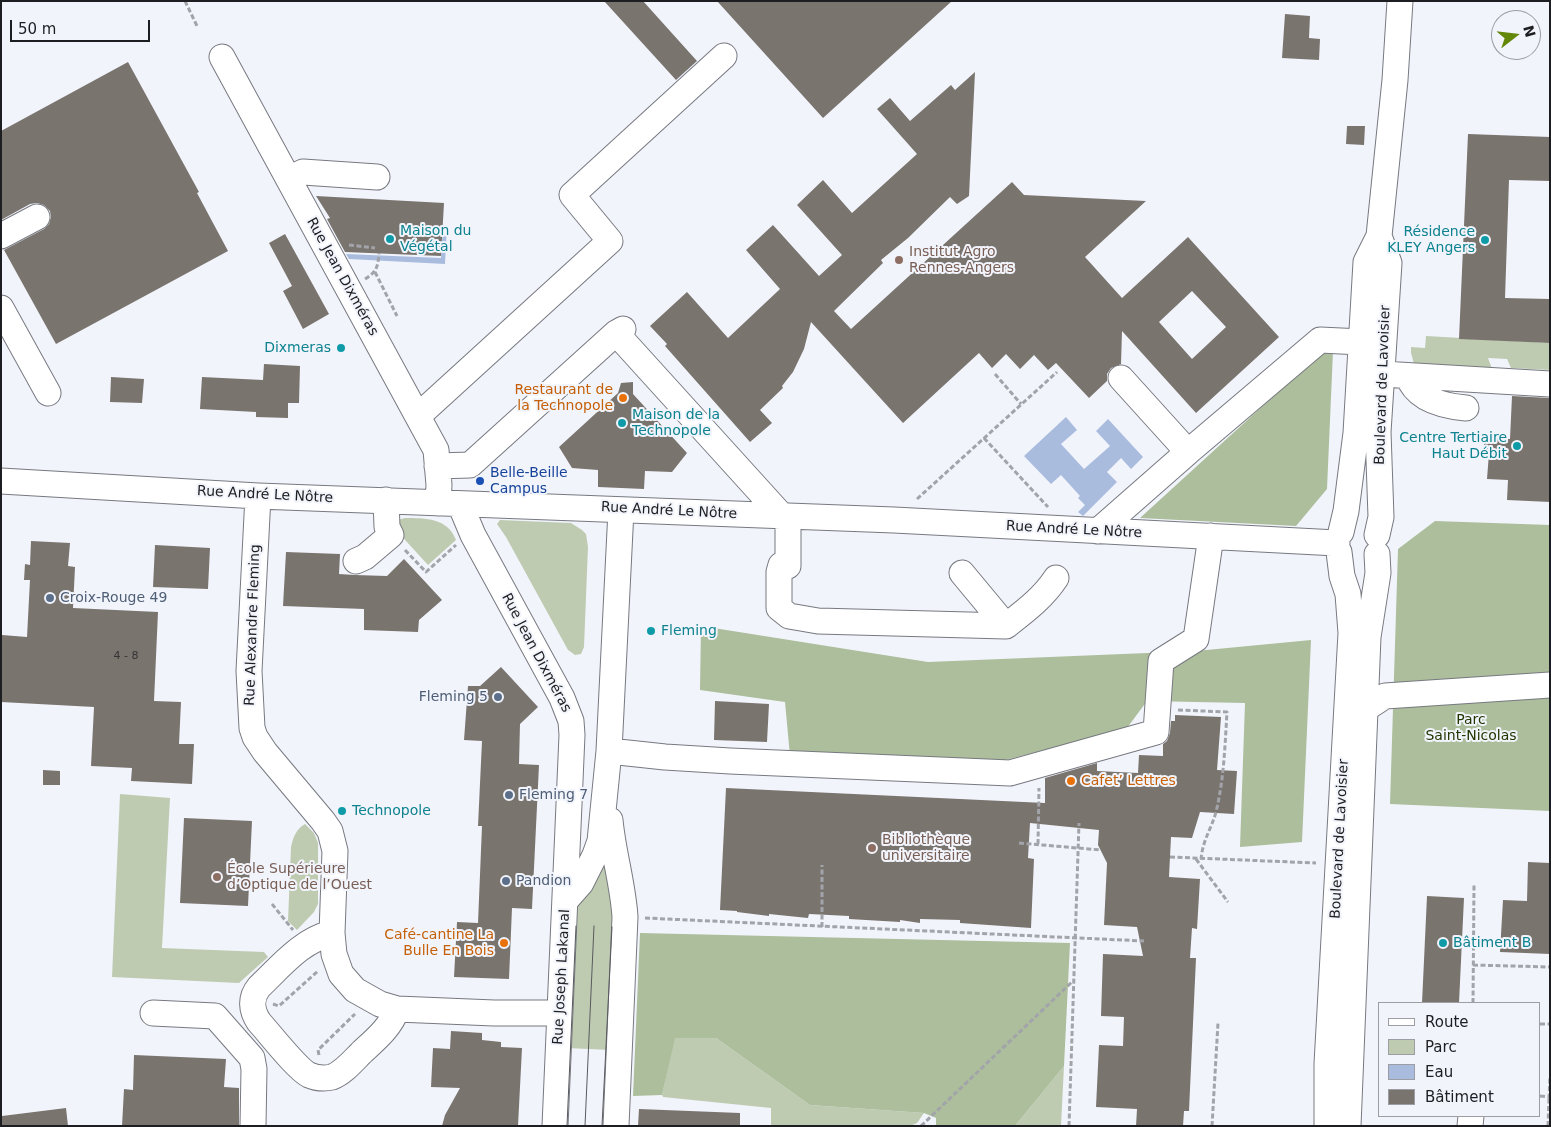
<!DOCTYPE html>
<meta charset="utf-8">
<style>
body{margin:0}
#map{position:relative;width:1551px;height:1127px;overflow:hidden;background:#f2f4fc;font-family:"DejaVu Sans",sans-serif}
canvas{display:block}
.frame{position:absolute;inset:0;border:2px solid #1d1e21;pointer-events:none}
.legend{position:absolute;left:1378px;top:1002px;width:162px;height:115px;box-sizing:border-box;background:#f2f4fc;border:1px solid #9d9ea4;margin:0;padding:6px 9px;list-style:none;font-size:15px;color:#1d1e21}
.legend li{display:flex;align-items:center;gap:10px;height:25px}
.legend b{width:25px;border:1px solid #9d9ea4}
.north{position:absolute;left:1491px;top:10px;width:50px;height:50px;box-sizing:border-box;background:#f2f4fc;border:1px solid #9d9ea4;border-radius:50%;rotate:74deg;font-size:14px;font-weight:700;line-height:20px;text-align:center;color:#1d1e21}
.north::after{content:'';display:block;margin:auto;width:18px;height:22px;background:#638709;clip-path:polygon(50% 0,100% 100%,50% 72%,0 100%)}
.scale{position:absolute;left:10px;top:20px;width:140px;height:22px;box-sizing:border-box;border:2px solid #1d1e21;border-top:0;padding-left:6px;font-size:15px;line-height:18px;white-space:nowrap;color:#1d1e21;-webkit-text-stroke:4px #f2f4fc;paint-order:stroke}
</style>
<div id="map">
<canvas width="1551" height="1127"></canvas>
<div class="frame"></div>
<ul class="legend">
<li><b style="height:6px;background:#fff"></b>Route</li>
<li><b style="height:14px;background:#becbb1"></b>Parc</li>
<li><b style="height:14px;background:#a9bcde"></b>Eau</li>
<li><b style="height:14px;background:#7a746f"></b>Bâtiment</li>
</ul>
<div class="north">N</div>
<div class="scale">50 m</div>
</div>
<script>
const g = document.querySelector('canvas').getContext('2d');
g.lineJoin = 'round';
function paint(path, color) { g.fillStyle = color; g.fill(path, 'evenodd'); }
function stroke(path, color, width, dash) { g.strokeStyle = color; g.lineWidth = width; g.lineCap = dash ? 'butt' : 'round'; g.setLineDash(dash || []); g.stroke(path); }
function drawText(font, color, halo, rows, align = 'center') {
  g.font = font + ' "DejaVu Sans",sans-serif'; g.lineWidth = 4; g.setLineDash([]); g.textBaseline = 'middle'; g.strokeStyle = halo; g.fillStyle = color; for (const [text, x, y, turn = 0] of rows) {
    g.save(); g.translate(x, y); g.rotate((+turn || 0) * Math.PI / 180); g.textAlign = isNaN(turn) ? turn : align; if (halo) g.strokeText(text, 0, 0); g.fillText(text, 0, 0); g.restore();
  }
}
paint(new Path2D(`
 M1426,336L1550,343V370L1511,368L1507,359L1488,358L1494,374L1416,371L1411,353V347L1425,348Z
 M405,518C425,518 448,518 456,540L428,565L395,529L398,520Z
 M500,520L571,523L582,530L586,534L588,547L584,647L581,654L575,655L568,650L506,537L497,524Z
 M120,794L170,798L162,948L264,952L268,957L239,983L112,977Z
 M305,824L314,833L318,843V904L314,912L297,930L288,921L291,847C293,838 296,829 305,824Z
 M604,847L617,899L611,1050L566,1048L577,903Z
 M674,1038H716L810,1105L924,1113L917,1123L910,1126H771V1108L663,1097L662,1095Z
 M1064,1066L1061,1126H1015Z`), '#becbb1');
paint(new Path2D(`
 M1324,350L1333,351L1327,489L1296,526L1140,518Z
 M1435,521L1550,525V811L1390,804L1398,549Z
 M701,626L928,662L1196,651L1311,640L1302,842L1240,847L1245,703L1147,701L1127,728L1002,761L790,756L785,702L700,690Z
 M640,933L1070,943L1064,1066L1015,1126H936V1118L924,1113L810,1105L716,1038H675L662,1095L633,1096Z`), '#acbe9b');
paint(new Path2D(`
 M443,225L447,226L445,264L349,259L346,254L441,258Z
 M1066,417L1077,430L1061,444L1084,469L1110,446L1096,431L1108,419L1143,457L1131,469L1121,458L1107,472L1117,482L1083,516L1078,512L1085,505L1078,498L1080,496L1061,475L1051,484L1024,456Z`), '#a9bcde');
paint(new Path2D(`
 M604,1H643L697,61L676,80Z
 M717,1H952L823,118Z
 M1285,14L1310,16L1309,38L1320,39L1319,60L1282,58Z
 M128,62L199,192L197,193L228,251L56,344L4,250L44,229L49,224L51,217L50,211L44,205L37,203L30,204L1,220V131Z
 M975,72L969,196L957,204L950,197L908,238L881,260L883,263L834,311L851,329L1012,182L1024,195L1146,201L1085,257L1122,298L1188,237L1279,337L1196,413L1122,331L1121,364L1111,368L1107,374V381L1089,398L1056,363L1048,370L1034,355L1020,369L1006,354L992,368L979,353L903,423L811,322L804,349L793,372L782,386L783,388L760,410L772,423L750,442L665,346L667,344L650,326L687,292L728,338L780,289L746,250L773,225L819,276L842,255L797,205L823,180L852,213L917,154L877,109L890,98L910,121L951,85L955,90ZM1192,291L1226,327L1192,359L1159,322Z
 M1347,126H1365L1364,145L1346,144Z
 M1468,134L1550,137V181L1509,180L1505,298L1550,299V343L1459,339Z
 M316,196L444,203L441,256L345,252L327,219L330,218Z
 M285,234L329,314L303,329L283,291L292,286L269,243Z
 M264,364L300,366L299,403H288V418L256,417V412L200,409L202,377L263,380Z
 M111,377L144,379L142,403L110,402Z
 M633,382V394L687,453L672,472L645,471L644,489L598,487V470L572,468L559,447L618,393L621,383Z
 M1512,396L1550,398V502L1507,500L1508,480L1487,479L1489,453H1484V438L1510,439Z
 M31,541L70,543L68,566L75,567L73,608L158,612L154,701L181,702L179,744H194L192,784L131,781L132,768L91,766L94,707L1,702L2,635L27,637L30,580H24L25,564L30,565Z
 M155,545L210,548L208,589L153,587Z
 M286,552L340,554L339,574L355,575L387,576L404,559L442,600L419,620L418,632L364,630V609L283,606Z
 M501,667L538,707L520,724L519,764L539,765L532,909L512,908L509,979L454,977L457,922L478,923L482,826H478L482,741L464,740L468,686H480Z
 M715,701L769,704L767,742L714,740Z
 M1175,715L1221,717L1217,770L1237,771L1234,814L1200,812L1192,838L1171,837L1169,877L1200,879L1197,929L1192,928L1190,958H1196L1189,1111H1184L1183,1126H1136L1137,1109L1096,1107L1099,1045L1123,1046L1124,1017L1101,1016L1103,954L1143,956L1137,927L1104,925L1107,863L1098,845L1099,830L1030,823L1028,858L1034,859L1031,928L960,923V920L920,919V923L900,920V922L849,919V916L809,914L808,918L769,914V916L737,912V911L720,910L726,788L1045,803V778L1097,763V771L1138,773L1139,755L1163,756V744L1167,741L1170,733L1171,721H1175Z
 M43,770L60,771V785H43Z
 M184,818L252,821L248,906L180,903Z
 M1528,862L1550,863V954L1500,952L1503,900L1527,901Z
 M1427,896L1464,898L1459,1003H1422Z
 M451,1031L482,1033V1040L501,1042V1047L522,1048L518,1126H442L445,1115L460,1088L431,1087L433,1048L450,1049Z
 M134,1055L226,1059L224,1087L239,1088V1126H122L124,1089L133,1090Z
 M66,1108L68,1126H2V1116Z
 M639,1109L740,1113V1126H638Z`), '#7a746f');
const minor = new Path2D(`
 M222,57L436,450L439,485L438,503
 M289,179L303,172L377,177
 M1,236L37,217
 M1,308L48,393
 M616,333L782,516
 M1382,374L1550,384
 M1408,376C1416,400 1443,406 1466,408
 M418,416L610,241L572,195L724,56
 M1188,452L1320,340L1362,342
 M437,466L470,465L616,333L623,329
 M1,481L258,496L894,520L1337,543
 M258,496L249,671L252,728L255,737L265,752L323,821L330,831L335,851L332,933L334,954L341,974L355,990L380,1004L397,1009L494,1013H560
 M460,504L473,535L562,698L571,721L572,735L555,1126
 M788,516V566
 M1098,531L1188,452L1121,378
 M1341,532L1346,511L1356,433L1366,262L1379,236L1395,80L1400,1
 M1377,535L1381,517L1378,432L1389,263L1379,236
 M356,561L365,557L391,535L387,527L386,500
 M781,565L779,572V608L789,616L818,621L1006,626C1024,612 1043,598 1056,578
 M962,573L1006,626
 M1365,709L1385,696L1550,685
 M609,751L665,757L730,761L1010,773L1156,732L1161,661L1196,639L1211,536
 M610,820C613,853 623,884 625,917L616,1126
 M566,900L581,883L595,855L600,841L609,751L621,510
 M332,933C302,940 281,966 259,987C250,998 251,1010 259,1022C270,1034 297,1069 309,1075C316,1078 324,1079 332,1077C343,1073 353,1061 361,1053C376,1039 390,1028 397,1009
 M153,1013L215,1016L252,1058L254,1069L253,1126
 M1327,1126V1064L1351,633L1348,594L1342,576L1339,552
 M1348,1126L1368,637L1378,573L1377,554
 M1470,1126L1471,1116`);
stroke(minor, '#777980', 27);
stroke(new Path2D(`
 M185,1L198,28
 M349,245L375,248
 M375,272L397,316
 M365,279C377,272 378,266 379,253
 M995,374L1021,404
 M984,438L1048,507
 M917,499L1057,372
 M405,550L426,572L456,545
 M1178,710L1227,712C1225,745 1224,779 1216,812C1211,830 1203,839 1201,859
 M1019,843L1101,850
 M1038,844L1039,788
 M1170,857L1316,863
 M1196,859L1228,902
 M272,904L293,930
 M645,918L1144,941
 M822,927V865
 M1473,965L1550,967
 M1473,1003L1474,885
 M273,1004L279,1006L318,971
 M1540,1024H1550
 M319,1055L318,1050L355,1014
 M1540,1096L1549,1097L1550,1076
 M921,1126L1074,980
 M1069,1126L1079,823
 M1212,1126L1218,1023
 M1548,1126L1549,1097`), '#a2a4aa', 3, [5, 2.5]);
stroke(minor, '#fff', 25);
stroke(new Path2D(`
 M567,1126L576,926
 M585,1126L594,926
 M602,1126L612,927`), '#595a5f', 1);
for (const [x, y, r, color] of [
 [390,239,5,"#0f9aa8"],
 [1485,240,5,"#0f9aa8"],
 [899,260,5,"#8d6e63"],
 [341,348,5,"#0f9aa8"],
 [623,398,5,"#e8710a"],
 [622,423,5,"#0f9aa8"],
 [1517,446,5,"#0f9aa8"],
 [480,481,5,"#1a4fb4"],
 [50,598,5,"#5c6f8a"],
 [651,631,5,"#0f9aa8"],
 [498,697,5,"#5c6f8a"],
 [1071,781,5,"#e8710a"],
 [509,795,5,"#5c6f8a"],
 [342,811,5,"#0f9aa8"],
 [872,848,5,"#8d6e63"],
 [217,877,5,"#8d6e63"],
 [506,881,5,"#5c6f8a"],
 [504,943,5,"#e8710a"],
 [1443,943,5,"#0f9aa8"]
]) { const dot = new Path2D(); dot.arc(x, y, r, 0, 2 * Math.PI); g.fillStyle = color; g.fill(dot); stroke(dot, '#f2f4fc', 2); }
drawText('11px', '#343434', null, [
 ["4 - 8",126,656]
]);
drawText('14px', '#0d838f', '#f2f4fc', [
 ["Maison du",400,231],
 ["Végétal",400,247],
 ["Résidence",1475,232,"right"],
 ["KLEY Angers",1475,248,"right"],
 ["Dixmeras",331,348,"right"],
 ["Maison de la",632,415],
 ["Technopole",632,431],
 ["Centre Tertiaire",1507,438,"right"],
 ["Haut Débit",1507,454,"right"],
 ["Fleming",661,631],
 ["Technopole",352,811],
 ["Bâtiment B",1453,943]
], 'left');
drawText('14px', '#785e54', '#f2f4fc', [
 ["Institut Agro",909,252],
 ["Rennes-Angers",909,268],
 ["Bibliothèque",882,840],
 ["universitaire",882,856],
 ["École Supérieure",227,869],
 ["d’Optique de l’Ouest",227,885]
], 'left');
drawText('14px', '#1d1e21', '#f2f4fc', [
 ["Rue Jean Dixméras",342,277,61],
 ["Boulevard de Lavoisier",1383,385,-88],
 ["Rue André Le Nôtre",265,495,3],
 ["Rue André Le Nôtre",669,511,3],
 ["Rue André Le Nôtre",1074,530,3],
 ["Rue Alexandre Fleming",253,625,-88],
 ["Rue Jean Dixméras",536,653,62],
 ["Boulevard de Lavoisier",1340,839,-87],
 ["Rue Joseph Lakanal",562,977,-87]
]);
drawText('14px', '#c56008', '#f2f4fc', [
 ["Restaurant de",613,390],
 ["la Technopole",613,406],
 ["Cafet’ Lettres",1081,781,"left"],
 ["Café-cantine La",494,935],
 ["Bulle En Bois",494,951]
], 'right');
drawText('14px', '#164399', '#f2f4fc', [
 ["Belle-Beille",490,473],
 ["Campus",490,489]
], 'left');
drawText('14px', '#4e5e75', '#f2f4fc', [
 ["Croix-Rouge 49",60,598],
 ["Fleming 5",488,697,"right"],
 ["Fleming 7",519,795],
 ["Pandion",516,881]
], 'left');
drawText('14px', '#223700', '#f2f4fc', [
 ["Parc",1471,720],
 ["Saint-Nicolas",1471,736]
]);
</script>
